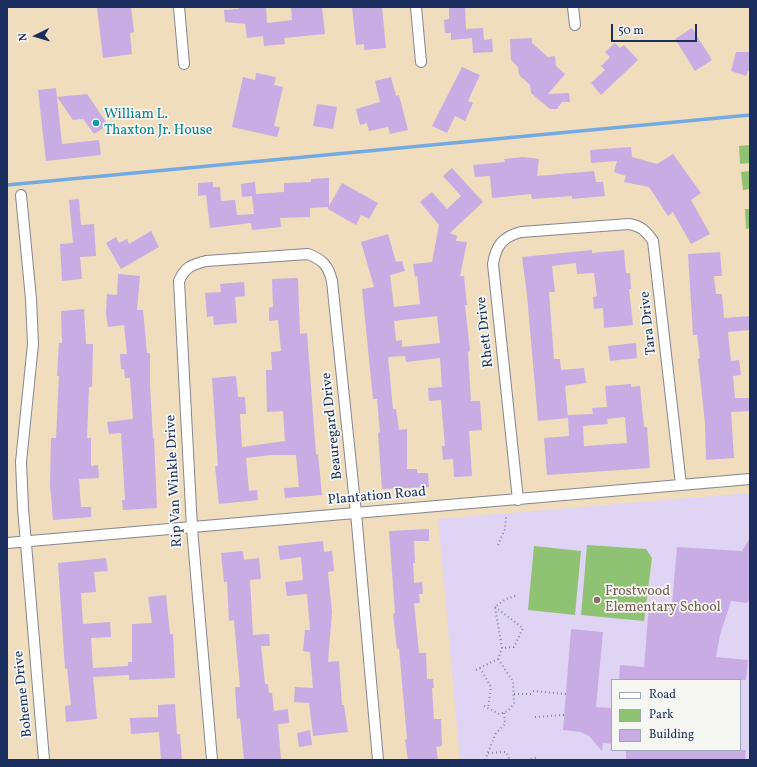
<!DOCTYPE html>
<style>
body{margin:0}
#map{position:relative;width:757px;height:767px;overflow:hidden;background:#efddbd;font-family:Vollkorn,serif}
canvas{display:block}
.frame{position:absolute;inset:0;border:8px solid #1b2f5e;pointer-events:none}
.legend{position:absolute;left:611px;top:679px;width:130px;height:72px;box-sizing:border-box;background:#f6f6f2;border:1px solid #9ea6b7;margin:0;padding:5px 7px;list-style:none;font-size:12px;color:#1b2f5e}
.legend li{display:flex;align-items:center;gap:8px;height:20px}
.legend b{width:20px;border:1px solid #9ea6b7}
.north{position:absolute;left:16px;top:16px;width:40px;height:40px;-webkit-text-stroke:3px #f6f6f2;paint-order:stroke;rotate:265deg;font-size:11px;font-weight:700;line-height:16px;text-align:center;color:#1b2f5e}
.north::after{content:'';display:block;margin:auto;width:14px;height:18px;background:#1b2f5e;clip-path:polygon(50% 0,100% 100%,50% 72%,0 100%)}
.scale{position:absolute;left:611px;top:24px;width:86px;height:18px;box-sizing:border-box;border:2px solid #1b2f5e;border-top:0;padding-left:5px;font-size:12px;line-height:14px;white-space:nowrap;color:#1b2f5e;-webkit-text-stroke:3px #f6f6f2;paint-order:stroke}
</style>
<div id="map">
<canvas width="757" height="767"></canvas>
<div class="frame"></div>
<ul class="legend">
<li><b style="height:5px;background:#fff"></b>Road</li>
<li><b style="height:11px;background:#90c273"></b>Park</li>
<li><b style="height:11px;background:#c7ade3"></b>Building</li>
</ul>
<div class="north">N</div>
<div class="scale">50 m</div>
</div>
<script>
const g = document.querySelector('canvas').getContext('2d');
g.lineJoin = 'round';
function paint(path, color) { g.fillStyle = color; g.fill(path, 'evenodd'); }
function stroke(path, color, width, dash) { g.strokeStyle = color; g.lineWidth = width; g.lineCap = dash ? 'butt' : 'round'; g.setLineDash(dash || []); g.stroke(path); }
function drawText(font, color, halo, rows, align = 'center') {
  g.font = font + ' Vollkorn,serif'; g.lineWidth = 3.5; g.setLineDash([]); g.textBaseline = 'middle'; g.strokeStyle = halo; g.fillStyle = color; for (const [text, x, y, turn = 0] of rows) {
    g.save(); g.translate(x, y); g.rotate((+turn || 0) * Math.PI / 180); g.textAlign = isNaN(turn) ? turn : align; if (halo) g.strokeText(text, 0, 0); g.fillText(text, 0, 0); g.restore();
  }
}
paint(new Path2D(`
 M750,493V760H460L438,519ZM612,680H740V750H612Z`), '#e0d4f4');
paint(new Path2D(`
 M750,145V163L740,164L739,146Z
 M750,171V189L743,190L741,172Z
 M745,209H750V228L746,229Z
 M587,545L646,549L652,558L644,621L581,615Z
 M534,546L581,551L575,615L528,610Z`), '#90c273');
stroke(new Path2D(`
 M7,185L750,115`), '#74aae2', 3.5);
paint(new Path2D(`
 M97,7H131L134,32L130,33L132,54L103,58Z
 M238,7H266L267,23L292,20L291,7H322L325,34L284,38L285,44L264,46L263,36L247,38L245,24L225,22L224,10L239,9Z
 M352,7H382L386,48L364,50V44L356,45Z
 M449,7H465L466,29L483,28L484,40L492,39L493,52L473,53L472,38L451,40V33H445L444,20L449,19Z
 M692,28L712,60L695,71L675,39Z
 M532,38V43L548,57L555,56L556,66L565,74L548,94L569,93L570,102H562L557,109H550L531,93L530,85L519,75L518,67L511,60L510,39Z
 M615,43L620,48L624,45L638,60L601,95L591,83L605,70L601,66L610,57L605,52Z
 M736,52H750V71H748L746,76L731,71Z
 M462,67L480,75L468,101L473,103L465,121L455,116L447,133L432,126Z
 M256,73L276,77L274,85L283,87L274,126L280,127L277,137L232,127L243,77L255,80Z
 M391,77L396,96L399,95L408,130L390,134L388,127L369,131L367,123L360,125L356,109L380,102L375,81Z
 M56,88L62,144L99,140L101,155L46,161L38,90Z
 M87,94L108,125L94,134L83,119L73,120L57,97Z
 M317,104L337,107L333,129L313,126Z
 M631,147L632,157L657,164L673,154L701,193L691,200L710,234L691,244L673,212L668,216L649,187L624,182L626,176L614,172L617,161L591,163L590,150Z
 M523,157L539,159L537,176L594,171L596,182H603L605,196L572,199V196L532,199L531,194L492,198L490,176L475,177L473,165L505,162L504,159Z
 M452,168L483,202L450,233L457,236L456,241L467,242L460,276H464L467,305H465L470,351L468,352L471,401H480L482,430L469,431L472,476L454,477L453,459L443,460L442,446H445L441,400L429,401L428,388L442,387L440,358L406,362L405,356L388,357L393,409H396L399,430L407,429V469H417V473H428L429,487L382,489L378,433L380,432L377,399H373L362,289L374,287L361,242L388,234L396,262L402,261L405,271L390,275L394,307L420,304L417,276L415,277L413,264L432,262L439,225L420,202L432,192L447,209L461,196L443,176ZM437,316L440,343L402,347V340L396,341L394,321Z
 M329,178V206L342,183L378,203L369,219L361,215L356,225L328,209V207L310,208V217L280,218L281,227L252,230L251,223L210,228L206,195L198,196V183L213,182V187H220L221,201L235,200L237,215L254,214L252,196L242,197L241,184L255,182L256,194L284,192V183L311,182V179Z
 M79,199L81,225L94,224L96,256L80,257L82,279L62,281L60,244L73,243L69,200Z
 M151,231L159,247L121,269L106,243L116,237L119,243L127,239L129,244Z
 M592,250V253L624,250L626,273H630L631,289H629L633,325L604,328L603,308L594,309L593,297L597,296L594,273L577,274L576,263L552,266L555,292H549L554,359H560L561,370L584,368L586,383L565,386L568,418V415L593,414L592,408L607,407L605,386L631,384V387L640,386L644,427H647L650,468L547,475L544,438L569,436L568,418L538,421L527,295L522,257ZM625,417L627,443L584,446L583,426L608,424L607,419Z
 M720,252L722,276H714L716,294H722L724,318L750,316V330L728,332L731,361L739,360L741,375L733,376L735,398H750V411L731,412L734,458L706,460L705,423L698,359L700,358L697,335H693L688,254Z
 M118,274L140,276L137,310H143L147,353H150V385L153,438H154L157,508L123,510L122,500H125L121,433L109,434L107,422L133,419L130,378H125L124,369H121L120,354H127L124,325L108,327L106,314L107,294L117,295Z
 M298,278L300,334L307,333L316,454H318L322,495L285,498L284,488L299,487L296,455H271L246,458L249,491L257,490L258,500L219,504L215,466H218L212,378L236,376L238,397H245L246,414H240L242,447L285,441L283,411L267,412L266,370H272L271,352L281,351L278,320L269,321V308L273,307L272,279Z
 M244,282L245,296L235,297L237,323L214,325L213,316L207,317L205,293L221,292L220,284Z
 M84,309L86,344H93L92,387H89L87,438H91V466L98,465L99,478L79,479L81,507H91V517L53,520L50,484L51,438H56L59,376H57L59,343H62L61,311Z
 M636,343L637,358L610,361L608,346Z
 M429,529V541H414L415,563H413L414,583L422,582L423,594H419L420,603H414L419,653H426L427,679H433L434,688H432L434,719H441L442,746L436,747L438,760H408L405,740L407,739L399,648L397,649L393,614L395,613L389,531Z
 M750,538V598L747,603L731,601L720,635L716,657L748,660L746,680H619L620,665L644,667L649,604L672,605L677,547L742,551Z
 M323,541L324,552L332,551L334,571L328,572L332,612L328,662L339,661L342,705H344L348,732L313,736L309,703L294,702L295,687L313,688L310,652L303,651L305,630H310L307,594L287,596L285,582L303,580L301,557L280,560L278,546Z
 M243,551L244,560L259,558L261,579L250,580L253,635L269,634L270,646H261L265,684H268L269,693H272L274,711L288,709L289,723L278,724L281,760H244L240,718L237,719L235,687H240L234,620L229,621L227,582H224L221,553Z
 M106,558L108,571L94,572L96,592L81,593L83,624L110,622L111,637L91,638L93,668L128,666V662H132V624L152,623L148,597L166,595L170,634H173L175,678L129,680V675L93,677L97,719L66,722L65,706L71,705L67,668L65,669L58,563Z
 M571,629L603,632L596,707L612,708V744L603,743L602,751L589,736L581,732L563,730Z
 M175,704L177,734H180L182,760H161L159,732L131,734L130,718L158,717V705Z
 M310,730L312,745L299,747L297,733Z
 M626,750H746L745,760H626Z`), '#c7ade3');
const street = new Path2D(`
 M179,7L184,64
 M416,7L421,62
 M573,7L575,25
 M21,195L31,299L33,344L21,462L23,508L44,760
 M518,500L493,264C496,246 502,237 521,232L629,224C641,226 646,231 653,241L681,485
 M7,543L750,479
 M212,760L192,528L179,281C185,267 191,265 206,261L308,254C323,260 328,265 332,281L356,513L378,760`);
stroke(street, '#85868e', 12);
stroke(new Path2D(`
 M498,545L505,529L506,517
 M495,607L523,628L514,647L502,648L495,607L506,599L518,595
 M480,668L491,687L488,708
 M476,670L498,659L502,648
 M533,691L566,694
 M514,694H533
 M484,706L499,714L508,711L514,703L513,681L498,659
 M535,717L564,715
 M488,753L506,752L510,760
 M485,760L496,733L505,724L504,712
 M527,760L538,757`), '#85868e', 2, [1, 3]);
stroke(street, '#fff', 10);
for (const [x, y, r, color] of [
 [96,123,4,"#0f9aa8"],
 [597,600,4,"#8d6e63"]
]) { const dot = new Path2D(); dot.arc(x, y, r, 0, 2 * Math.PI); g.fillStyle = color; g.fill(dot); stroke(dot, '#f6f6f2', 1.5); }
drawText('14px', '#0d838f', '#f6f6f2', [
 ["William L.",104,115],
 ["Thaxton Jr. House",104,131]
], 'left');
drawText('14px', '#1b2f5e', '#f6f6f2', [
 ["Tara Drive",649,323,-96],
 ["Rhett Drive",486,332,-96],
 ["Beauregard Drive",333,426,-96],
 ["Rip Van Winkle Drive",175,481,-93],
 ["Plantation Road",377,497,-5],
 ["Boheme Drive",24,694,-96]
]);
drawText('14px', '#785e54', '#f6f6f2', [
 ["Frostwood",605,592],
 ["Elementary School",605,608]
], 'left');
</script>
